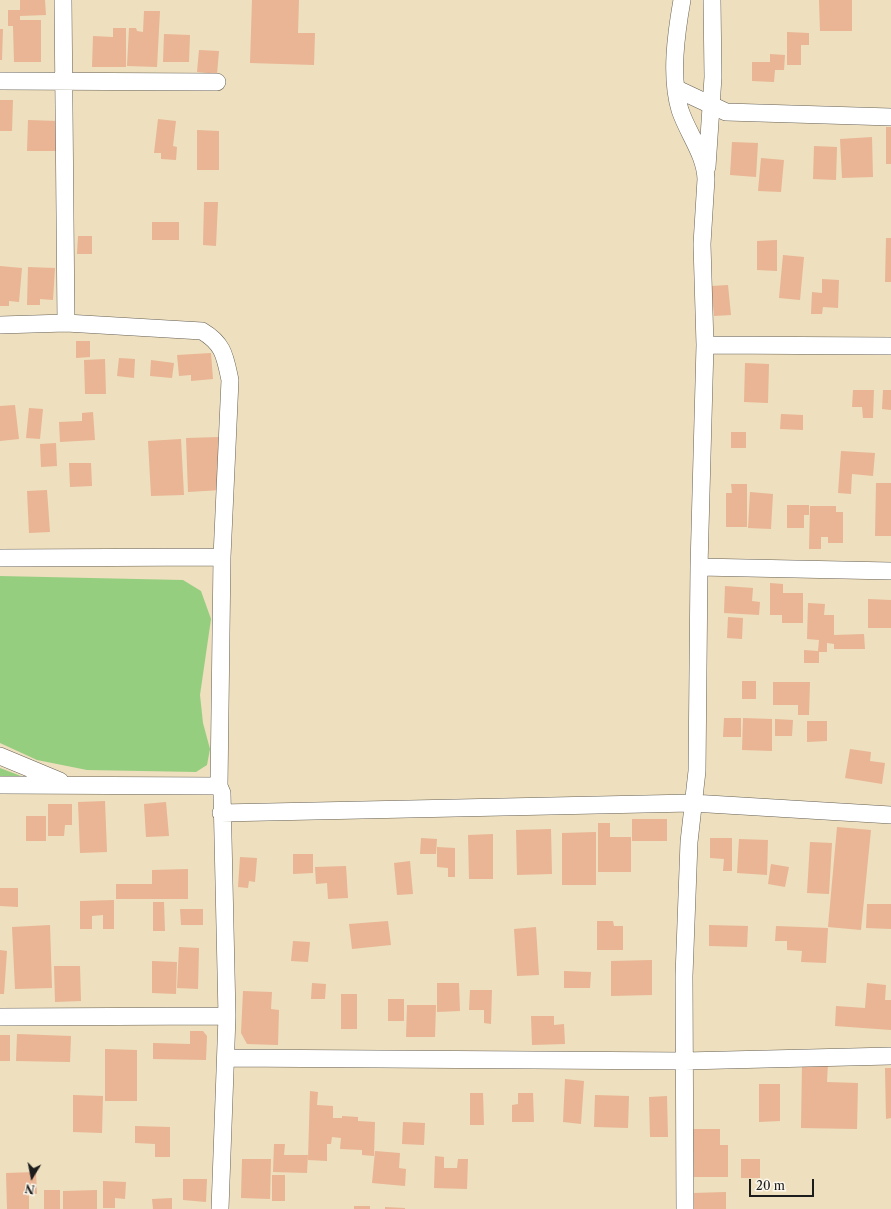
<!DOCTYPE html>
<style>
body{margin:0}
#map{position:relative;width:891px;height:1209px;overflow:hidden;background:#eedfbe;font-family:"Libre Caslon Text",serif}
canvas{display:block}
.north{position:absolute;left:12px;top:1157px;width:40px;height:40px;-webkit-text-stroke:3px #fbf7ec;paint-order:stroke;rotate:190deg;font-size:11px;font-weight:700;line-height:16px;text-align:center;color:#1c1c1c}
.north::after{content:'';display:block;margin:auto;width:14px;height:18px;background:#1c1c1c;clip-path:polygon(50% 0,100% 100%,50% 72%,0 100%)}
.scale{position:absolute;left:749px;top:1179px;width:65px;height:18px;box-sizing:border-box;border:2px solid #1c1c1c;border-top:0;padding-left:5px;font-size:12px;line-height:14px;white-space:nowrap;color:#1c1c1c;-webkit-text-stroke:3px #fbf7ec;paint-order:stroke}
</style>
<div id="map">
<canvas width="891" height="1209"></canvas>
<div class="north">N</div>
<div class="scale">20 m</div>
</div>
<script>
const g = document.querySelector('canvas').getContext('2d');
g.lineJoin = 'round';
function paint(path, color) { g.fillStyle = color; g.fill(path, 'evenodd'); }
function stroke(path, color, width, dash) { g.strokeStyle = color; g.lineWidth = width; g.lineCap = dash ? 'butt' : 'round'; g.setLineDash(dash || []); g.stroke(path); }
paint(new Path2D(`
 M0,576L183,580L201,591L211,619L200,695L203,723L210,749L207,765L196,772L87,770L37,760L0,743Z
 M0,768L21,776H0Z`), '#96ce80');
paint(new Path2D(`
 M20,0H45L46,15L20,16V20H41V62H14L13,26H8V10H20Z
 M252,0H299L298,33H315L314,65L250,63Z
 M819,0H852V31H820Z
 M144,11H160L157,67L127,66L129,28H136L137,31L143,32Z
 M113,28H126V67H92L93,36L113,37Z
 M0,29H3L2,60H0Z
 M787,32L809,33V45H801V65H787Z
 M164,34L190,35L189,62H163Z
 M199,50L219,51L217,74L197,72Z
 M770,54L785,55L784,70H775L774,82L752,81V62H770Z
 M0,100H13L12,131H0Z
 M158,119L176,121L173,146L177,147L176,160L161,159V153H154Z
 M28,120L58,121L57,151H27Z
 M886,127H891V164H886Z
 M197,130L219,131V170H197Z
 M872,137L873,177L842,178L840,139Z
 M732,142L758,143L756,177L730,175Z
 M814,146L837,147L836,180L813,179Z
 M761,158L784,160L781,192L758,191Z
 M204,202H218L216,246L203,245Z
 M152,222H179V240H152Z
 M78,236H92V254H77Z
 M886,238H891V282H885Z
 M777,240V271L757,270V241Z
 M783,255L804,257L800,300L779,298Z
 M0,266L22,268L19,302L9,301V306H0Z
 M28,267L55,268L53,300L40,299V305H27Z
 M822,279L839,280L838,308L823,307L822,314H811L812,292L822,293Z
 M728,285L731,315L714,316L711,286Z
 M76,341H90V357L76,358Z
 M211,353L213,379L191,381V375L179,376L177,355Z
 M119,358L135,359L134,378L117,376Z
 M105,359L106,394H85L84,360Z
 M151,360L174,363L172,378L150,376Z
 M745,363L769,364L768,403L744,402Z
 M853,390H874L873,418H863L862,407H852Z
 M883,390H891V410L882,409Z
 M15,405L19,439L0,441V406Z
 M29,408L43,409L40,439L26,438Z
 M93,412L95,440L60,442L59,422L82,421V413Z
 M781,414L803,415V430L780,429Z
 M731,432H746V448H731Z
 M220,437L221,490L188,492L186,438Z
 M181,439L184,495L151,496L148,441Z
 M56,443L57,466L41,467L40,444Z
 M841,451L875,453L873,476L852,474L851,494L838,493Z
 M69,463H91L92,486L70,487Z
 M876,483H891V536H875Z
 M731,484H747V527H726V493H732Z
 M47,490L50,532L29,533L27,491Z
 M750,492L773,494L771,529L748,528Z
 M787,505H809V515H804V528H787Z
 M810,506H836V512H843V543H828V537H821V549H809Z
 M770,583L783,584V593H803V623H782V615H770Z
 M725,586L753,588L752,601L760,602L759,615L724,613Z
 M868,599L891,600V628H868Z
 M808,603L825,604L824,615H834V635L864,634L865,649H834V644L827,643V652H819V663H804V650L818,651L819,640L807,639Z
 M728,617L743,618L742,639L727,638Z
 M742,681H756V699H742Z
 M773,682H810L809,715H798V705H773Z
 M724,718H741V737H723Z
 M743,718L772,719V751L742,750Z
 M775,719L793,720L792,736H775Z
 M807,721H827V741L807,742Z
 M850,749L871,752L870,761L885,763L882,784L845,778Z
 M105,801L107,852L80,853L78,802Z
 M166,802L169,836L146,837L144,804Z
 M48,804H72V825H65L64,836H48Z
 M26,816H46V841H26Z
 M632,819H667V841H632Z
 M598,823H610V837H631V872H598Z
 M837,827L871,830L861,930L828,927Z
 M551,829L552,874L517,875L516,830Z
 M596,832V885H562V833Z
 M493,834V879H469L468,835Z
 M421,838L437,839L436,854H420Z
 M710,838H732V871H723L724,859L710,858Z
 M739,839L768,840L767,875L737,873Z
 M810,842L832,843L829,894L807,893Z
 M437,847L455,848V877H448V868L437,867Z
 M293,854H313V873L293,874Z
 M240,857L257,858L255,882L249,881L248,888L238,887Z
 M410,861L413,894L397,895L394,863Z
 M771,864L789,867L785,887L768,884Z
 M346,866L348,898L328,899L327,883L316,884L315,867Z
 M188,869V899H116V884H152V870Z
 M0,888H18V907L0,906Z
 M114,900V929H103V915L92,916V929H80V901Z
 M153,902H164L165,931H153Z
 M867,904H891V929L866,928Z
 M180,909H203V925H181Z
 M388,921L391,945L352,949L349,924Z
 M597,921H613L614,926H623V950H597Z
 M50,925L52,988L15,989L12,927Z
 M709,925L748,926L747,947L709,946Z
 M776,926L828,928L826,963L801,962L802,951L787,950V941H775Z
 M536,927L539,975L517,976L514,929Z
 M293,941L310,942L308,962L291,961Z
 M179,947L199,948L198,989L177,988Z
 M0,950L7,951L4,994H0Z
 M652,960V995L611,996V961Z
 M152,961L177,962L176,994L152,993Z
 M54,966H80L81,1001L55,1002Z
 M564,971L591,972L590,988H564Z
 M312,983L326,984L325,999H311Z
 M437,983H459L460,1011L437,1012Z
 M867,983L886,985L885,1000H891V1030L835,1026L836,1006L865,1008Z
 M470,990H492L491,1024L484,1023V1010H469Z
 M243,991L272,992L271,1009L279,1010L278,1045L247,1044L241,1033Z
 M341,994H357V1029H341Z
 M388,999H404V1021H388Z
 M407,1005H436L435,1037H406Z
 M531,1016H554V1025L564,1024L565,1044L532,1045Z
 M190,1031H203L207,1036L206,1060L153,1059V1043L190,1044Z
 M17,1034L71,1036L70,1062L16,1061Z
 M0,1035H10V1061H0Z
 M105,1049L137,1050V1101H105Z
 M802,1063H828L827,1082L858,1083L857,1129L801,1128Z
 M885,1068H891V1118L886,1119Z
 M565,1079L584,1081L581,1124L563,1122Z
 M759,1084H780V1121L759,1122Z
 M310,1091L318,1092L317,1105L333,1106V1118H342V1116L358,1117V1121L375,1122L374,1156L362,1155V1150L340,1149L341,1138L332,1137L331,1144H327V1161L308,1160Z
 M470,1093H483L484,1125H470Z
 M518,1093H533L534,1122H512V1105L518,1104Z
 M73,1095L103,1096L102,1133L73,1132Z
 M595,1095L629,1096L628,1128L594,1127Z
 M667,1096L668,1137H650L649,1097Z
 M403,1122L425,1123L424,1145L402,1144Z
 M135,1126L170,1127V1157H155V1144L135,1143Z
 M692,1129H720V1145H728V1177H693Z
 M274,1144H285L284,1155H308L307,1173L273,1172Z
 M375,1151L400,1153L399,1168L406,1169L405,1186L372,1183Z
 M435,1156L444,1157V1168H457L458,1159H468L467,1189L434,1188Z
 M242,1159H271L270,1199L241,1198Z
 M741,1159H760V1178H741Z
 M36,1172L37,1194H29V1209H7L6,1173Z
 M272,1175H285V1201H272Z
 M183,1179H207L206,1202L183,1200Z
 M103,1181L126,1182L125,1199L115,1198V1208H103Z
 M44,1190H60V1209H44Z
 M97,1190V1209H63V1191Z
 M726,1192V1209H693L692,1193Z
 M172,1198V1209H153L152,1199Z
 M354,1206H370V1209H354Z
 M385,1207L405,1208V1209H385Z`), '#e9b594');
const street = new Path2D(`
 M63,0L66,323
 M682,0C676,34 670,77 680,110C688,134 705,154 706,179L702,244L705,345L699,567L697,771L689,842L684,976L685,1209
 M0,81L217,82
 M677,89L726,112L891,117
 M707,167L713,77L712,0
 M0,325L66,323L202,331C224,344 225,357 230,380L222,557L219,786L222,793L227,1016L220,1209
 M705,345L891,346
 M0,558L222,557
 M699,567L891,571
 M0,756L60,781
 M0,785L219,786
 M221,813L692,803L891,815
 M0,1017L227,1016
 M227,1058L685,1061L891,1056`);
stroke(street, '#666055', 18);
stroke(street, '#fff', 17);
</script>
